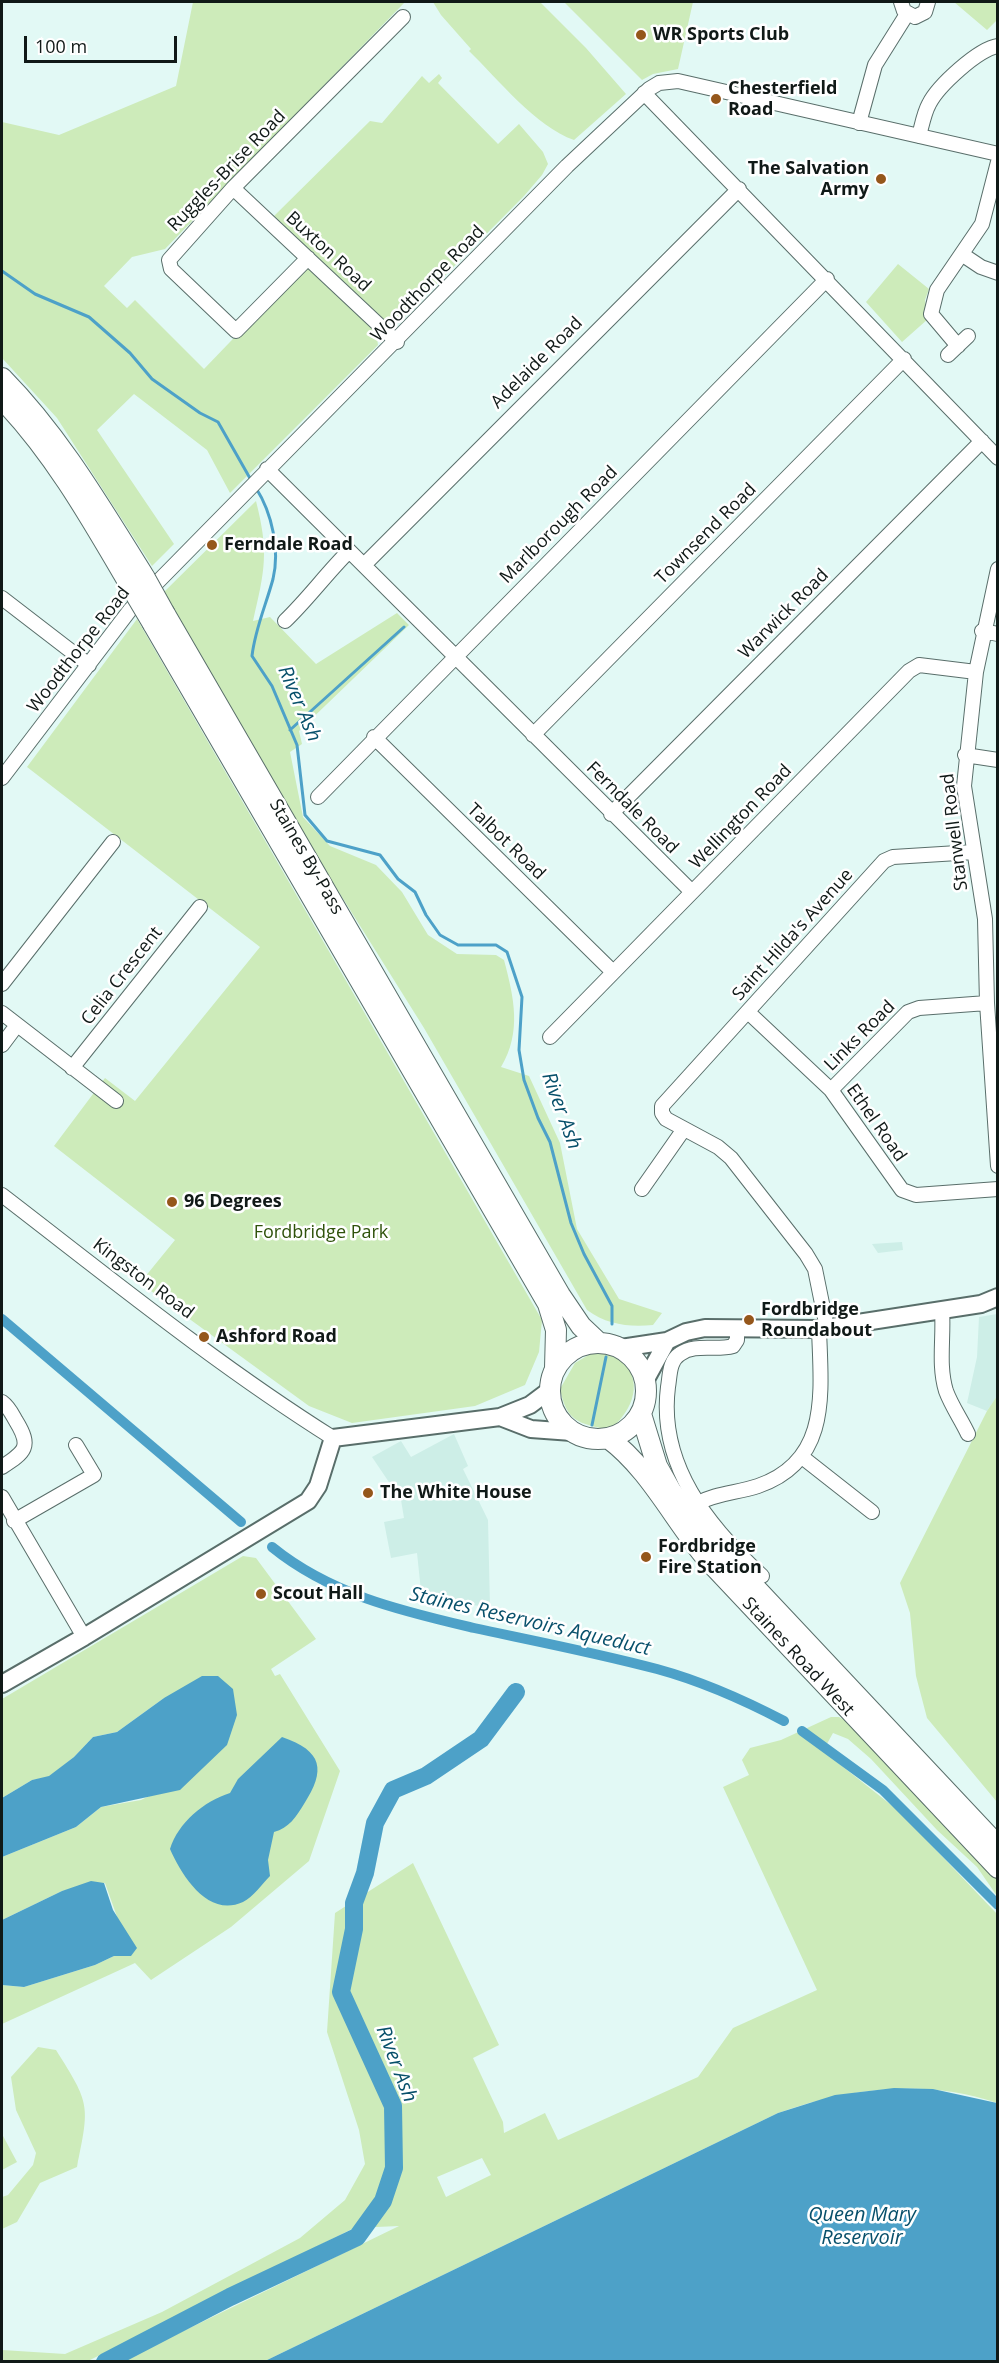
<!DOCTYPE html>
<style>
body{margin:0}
#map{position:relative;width:999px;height:2363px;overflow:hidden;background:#e2f9f5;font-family:"Open Sans",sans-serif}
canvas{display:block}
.frame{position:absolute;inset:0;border:3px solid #101917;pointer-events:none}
.scale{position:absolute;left:24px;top:36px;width:153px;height:27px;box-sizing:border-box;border:3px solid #101917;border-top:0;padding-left:8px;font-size:18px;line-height:21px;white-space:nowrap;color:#101917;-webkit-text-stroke:4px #fff;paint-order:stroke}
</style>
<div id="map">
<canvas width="999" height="2363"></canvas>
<div class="frame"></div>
<div class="scale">100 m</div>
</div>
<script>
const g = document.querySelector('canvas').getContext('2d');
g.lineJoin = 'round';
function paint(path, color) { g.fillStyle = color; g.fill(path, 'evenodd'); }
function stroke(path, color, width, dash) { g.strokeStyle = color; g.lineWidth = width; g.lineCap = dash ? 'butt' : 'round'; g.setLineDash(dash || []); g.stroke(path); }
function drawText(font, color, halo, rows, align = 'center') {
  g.font = font + ' "Open Sans",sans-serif'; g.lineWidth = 5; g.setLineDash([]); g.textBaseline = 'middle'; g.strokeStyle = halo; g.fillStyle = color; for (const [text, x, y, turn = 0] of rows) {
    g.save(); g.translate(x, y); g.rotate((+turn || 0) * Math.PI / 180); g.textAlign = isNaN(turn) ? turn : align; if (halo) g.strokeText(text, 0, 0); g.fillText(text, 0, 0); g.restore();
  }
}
paint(new Path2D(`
 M902,1242L903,1250L878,1253L872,1244Z
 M997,1314V1396L987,1411L967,1403L977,1357L979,1317Z
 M454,1434L468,1466L463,1469L488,1520L490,1607L453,1603L421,1591L417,1553L391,1558L384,1522L404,1518L401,1500L372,1457L401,1441L411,1457Z`), '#cdeee7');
paint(new Path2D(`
 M193,2H405L165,249L132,257L104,286L127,308L135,300L204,369L304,265L376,332L378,345L230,493L207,450L134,394L97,430L174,544L152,566L57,418L2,358V122L59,135L176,86Z
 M433,2H540L586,48L626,94L574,140C536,127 498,79 469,51L471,49L441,15Z
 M564,2H693L678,69L653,74L642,80Z
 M954,2H997V20L987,30Z
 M439,74L442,78L438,83L498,144L519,124L543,152L548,164L542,175L524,196L400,321H384L274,216L370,121L382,123L422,76L429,83Z
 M898,264L929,289L925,300L928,319L902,342L866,302Z
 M256,501C269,552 265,570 253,621L270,617L316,664L397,613L409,625L299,731L302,744L290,752L303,817L330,846L376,865L402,892L428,935L457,954L496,955L504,960C514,998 522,1032 501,1067L529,1076L560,1143L577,1229L619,1299L662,1313L653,1325C629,1327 607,1325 587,1310L424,1028L295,822L164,592Z
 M137,619L542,1320L539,1352L525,1385L475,1406L352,1423L309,1406L140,1283L175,1240L54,1146L105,1078L135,1101L260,947L27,767Z
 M597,1350C605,1354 618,1357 624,1363C645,1385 629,1415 609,1430C578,1423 567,1422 560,1389L575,1363Z
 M997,1396L998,1802H997L927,1718L916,1676L910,1613L900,1583L987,1411Z
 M243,1556L256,1558L316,1639L271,1669L275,1676L280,1674L340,1771L309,1861L231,1927L151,1980L135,1963L2,2024V1985L24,1987L95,1965L114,1956H131L105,1883L62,1891L2,1920V1857L76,1827L101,1807L141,1800L197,1773L207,1762L164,1698L117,1732L93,1737L74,1757L49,1777L32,1780L2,1798V1699Z
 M831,1717H839L853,1725L997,1877V1896L977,1867L937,1830L871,1759L848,1739L833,1733L823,1751L900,1812L997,1914V2103C925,2078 849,2088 778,2113L265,2361H122L399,2226L354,2228L88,2361H2V2350L65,2354L162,2312L300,2238L345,2200L365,2164L359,2130L327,2032L335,1913L413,1863L499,2045L473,2058L503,2122L504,2133L545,2113L558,2140L698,2077L733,2028L817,1990L723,1787L749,1775L742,1760L750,1748L781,1740ZM482,2158L491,2175L446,2197L437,2177Z
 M38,2047L56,2050C90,2104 90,2104 77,2167L40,2183L17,2222L2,2229V2197L8,2195L33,2165L36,2153L16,2110L11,2077Z
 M2,2134L17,2162L2,2170Z`), '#cdebba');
paint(new Path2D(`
 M202,1676H218L233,1689L237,1715L227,1745L180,1790L101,1807L76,1827L2,1857V1798L32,1780L49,1776L74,1757L93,1737L117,1732L164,1698Z
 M282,1737C323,1751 326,1770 304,1804C296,1817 289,1828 274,1832L268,1860L270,1876C262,1884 253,1897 243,1902C208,1918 182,1876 170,1849C178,1823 204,1801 230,1793L238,1779Z
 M91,1881L104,1883L113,1910L137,1948L131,1956H114L95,1965L24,1987L2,1985V1920L62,1891Z
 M894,2088L933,2089L997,2103V2361H265L778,2113L835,2095Z`), '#4da1c8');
stroke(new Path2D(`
 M2,271L35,294L89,317L130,353L152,379L200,413L218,422L251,480
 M256,488C272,513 280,550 273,579C266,605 255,629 252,656L272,686L297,745L305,815L327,841L380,855L398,879L415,892L426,915L440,935L458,945H496L507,952L522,997L519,1050L524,1080L538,1118L550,1142L571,1223L584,1254L612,1306V1324
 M290,730L404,627
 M592,1425L606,1357`), '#4da1c8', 3);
stroke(new Path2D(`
 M2,1319L241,1522
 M272,1547C331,1595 402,1611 474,1628C535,1641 597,1653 657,1669C701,1681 744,1700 784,1721
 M802,1731L883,1790L998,1905`), '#4da1c8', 10);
stroke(new Path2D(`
 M105,2362L230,2297L357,2237L383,2201L394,2168L393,2106L341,1992L354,1929V1903L365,1873L375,1823L393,1790L426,1776L481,1739L516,1692`), '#4da1c8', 18);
const minor = new Path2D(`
 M901,2L904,11L915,17L925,12L928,2
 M644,93L998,458
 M859,123L875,65L907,14
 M919,136C922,125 924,113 929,104C938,86 978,49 998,46
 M233,188L397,342
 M963,255L981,267L998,273
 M308,258L236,331L171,269L169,260L233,188L403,17
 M958,346L931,314L937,290L982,224L998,162
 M948,355L968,336
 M267,469L692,892
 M364,565L739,189
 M998,569L976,672L964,786L985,919L987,1003L998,1166
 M2,598L89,665
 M285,621C308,599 326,574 349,551
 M982,631L998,634
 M533,735L904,359
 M374,737L613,972
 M965,755L998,760
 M2,778L130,610L567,166L649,89L659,83L678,81L998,154
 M318,797L827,279
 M611,814L982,441
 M2,984L113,842
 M748,1012L831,1090L902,1190L916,1195L998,1189
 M2,1013L116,1101
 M550,1037L909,671L919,665L976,672
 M2,1045L17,1025
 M72,1068L200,907
 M831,1090L908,1012L919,1008L987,1003
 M642,1189L684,1129
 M2,1195C110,1278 217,1365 333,1438
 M942,1310C944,1337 938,1365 946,1391C952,1407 961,1419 968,1434
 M827,1328L815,1269L806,1254L731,1158L718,1147L666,1119L662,1113V1106L884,861L893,857L974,852
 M737,1329V1340L733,1346C716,1351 695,1343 680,1354C669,1361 670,1376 668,1387C658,1465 708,1526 762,1576
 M2,1402C9,1407 12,1414 16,1421C32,1447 25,1452 2,1467
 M802,1457L872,1512
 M2,1497L84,1637
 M696,1504C716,1493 737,1493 758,1486C831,1461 821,1392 819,1329
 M14,1521L94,1475L76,1445`);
const major = new Path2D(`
 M621,1348L667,1341L686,1332L705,1328L819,1329L981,1304L998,1297
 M645,1381L667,1341
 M500,1417L531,1429L572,1432
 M2,1684L84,1637L308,1501L318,1486L333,1438L500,1417L530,1405L550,1390`);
const highway = new Path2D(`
 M2,378C60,437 101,508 145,578
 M2,399C55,454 93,522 131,587
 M165,614L560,1295L581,1326L599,1343
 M153,624L548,1304L556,1330L555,1368
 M550 1391a48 48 0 1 1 96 0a48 48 0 1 1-96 0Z
 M641,1414L657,1466L671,1491L702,1531L998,1846
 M608,1438C649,1468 674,1520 707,1559L998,1868`);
stroke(minor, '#596e6a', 16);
stroke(major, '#596e6a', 20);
stroke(highway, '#596e6a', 22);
stroke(minor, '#fff', 14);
stroke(major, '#fff', 16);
stroke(highway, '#fff', 20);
const highwayBridge = new Path2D(`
 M145,578L165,614
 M131,587L153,624`);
stroke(highwayBridge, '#596e6a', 22, []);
stroke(highwayBridge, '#fff', 20);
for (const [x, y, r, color] of [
 [641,35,6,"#95571b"],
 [716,99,6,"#95571b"],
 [881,179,6,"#95571b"],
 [212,545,6,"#95571b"],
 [172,1202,6,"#95571b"],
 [749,1320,6,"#95571b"],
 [204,1337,6,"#95571b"],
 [368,1493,6,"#95571b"],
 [646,1557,6,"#95571b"],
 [261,1594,6,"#95571b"]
]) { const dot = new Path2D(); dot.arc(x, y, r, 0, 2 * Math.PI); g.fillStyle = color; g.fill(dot); stroke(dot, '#fff', 2); }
drawText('bold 18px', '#101917', '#fff', [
 ["WR Sports Club",653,35],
 ["Chesterfield",728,89],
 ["Road",728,110],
 ["The Salvation",869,169,"right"],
 ["Army",869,190,"right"],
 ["Ferndale Road",224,545],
 ["96 Degrees",184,1202],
 ["Fordbridge",761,1310],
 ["Roundabout",761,1331],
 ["Ashford Road",216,1337],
 ["The White House",380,1493],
 ["Fordbridge",658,1547],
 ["Fire Station",658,1568],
 ["Scout Hall",273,1594]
], 'left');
drawText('18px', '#101917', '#fff', [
 ["Ruggles-Brise Road",227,171,-46],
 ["Buxton Road",328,252,43],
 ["Woodthorpe Road",428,284,-46],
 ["Adelaide Road",537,363,-45],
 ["Marlborough Road",559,525,-45],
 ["Townsend Road",706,534,-45],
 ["Warwick Road",784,614,-45],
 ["Woodthorpe Road",79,650,-52],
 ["Ferndale Road",632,808,45],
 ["Wellington Road",741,817,-46],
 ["Stanwell Road",955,832,-97],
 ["Talbot Road",506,842,44],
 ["Staines By-Pass",306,857,60],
 ["Saint Hilda's Avenue",793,935,-48],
 ["Celia Crescent",122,976,-52],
 ["Links Road",860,1036,-45],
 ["Ethel Road",876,1123,55],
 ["Kingston Road",143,1279,37],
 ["Staines Road West",798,1657,47]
]);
drawText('18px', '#2f520b', '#fff', [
 ["Fordbridge Park",321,1233]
]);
drawText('italic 20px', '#08506b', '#fff', [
 ["River Ash",299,704,67],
 ["River Ash",561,1111,70],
 ["Staines Reservoirs Aqueduct",530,1622,13],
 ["River Ash",396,2064,69],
 ["Queen Mary",862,2215],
 ["Reservoir",862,2238]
]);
</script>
